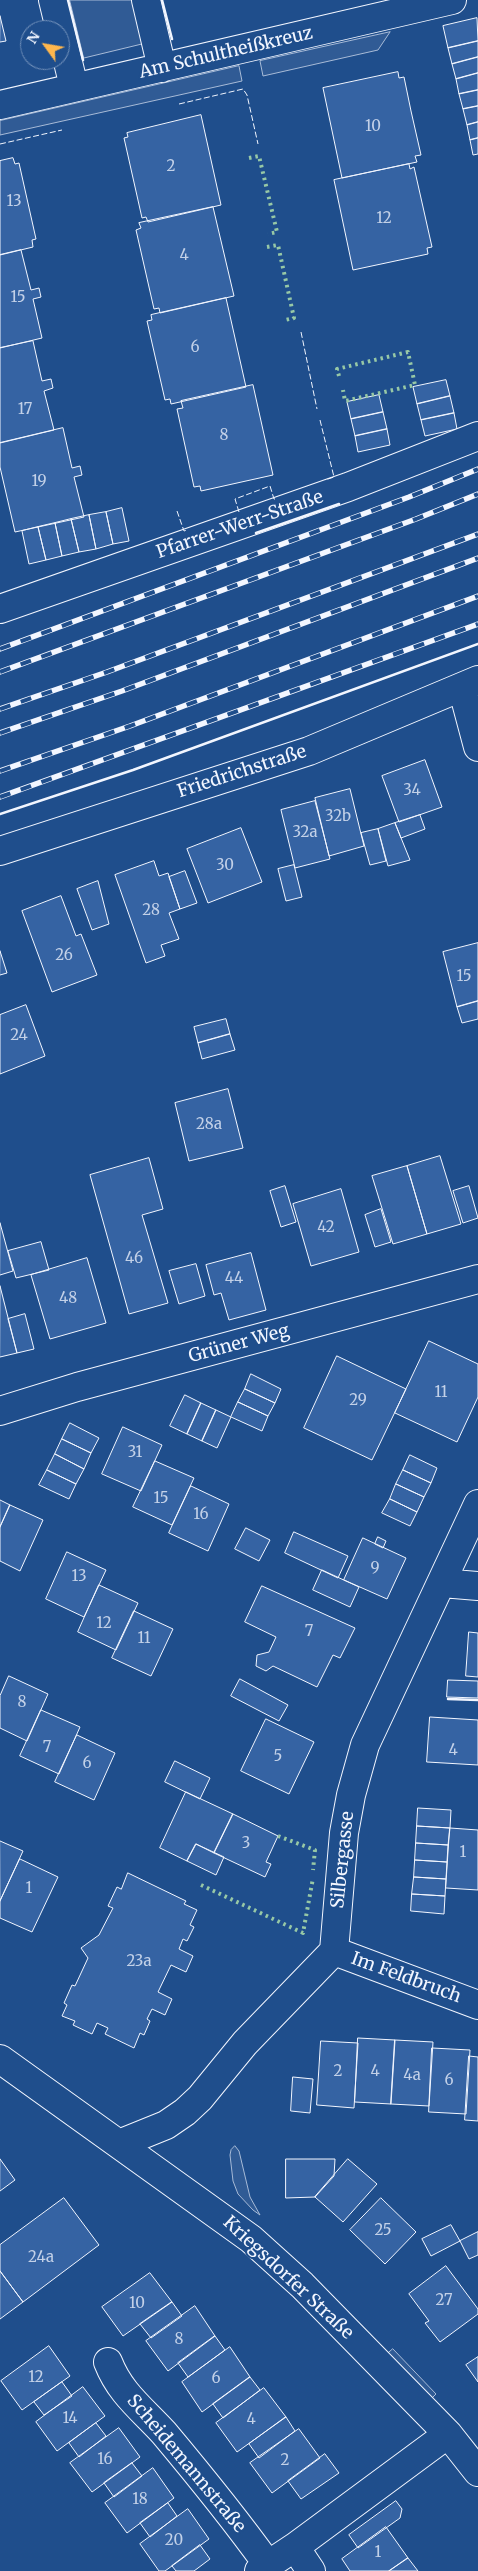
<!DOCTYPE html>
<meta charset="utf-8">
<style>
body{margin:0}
#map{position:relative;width:478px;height:2571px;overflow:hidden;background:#1f4e8c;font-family:Merriweather,serif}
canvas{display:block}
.north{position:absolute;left:20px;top:20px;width:50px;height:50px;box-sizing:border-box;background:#1f4e8c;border:1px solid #7391ba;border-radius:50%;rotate:302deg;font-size:14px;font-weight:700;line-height:20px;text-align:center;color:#f2f6ff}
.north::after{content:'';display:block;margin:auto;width:18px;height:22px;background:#ffb74d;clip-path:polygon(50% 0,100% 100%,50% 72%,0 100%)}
</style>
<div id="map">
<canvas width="478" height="2571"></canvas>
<div class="north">N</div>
</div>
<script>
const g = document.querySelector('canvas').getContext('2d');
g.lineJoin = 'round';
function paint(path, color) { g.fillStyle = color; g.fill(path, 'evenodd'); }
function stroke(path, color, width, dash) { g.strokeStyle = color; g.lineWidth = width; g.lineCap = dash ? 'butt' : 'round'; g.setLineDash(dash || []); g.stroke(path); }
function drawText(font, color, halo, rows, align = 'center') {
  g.font = font + ' Merriweather,serif'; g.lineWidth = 4; g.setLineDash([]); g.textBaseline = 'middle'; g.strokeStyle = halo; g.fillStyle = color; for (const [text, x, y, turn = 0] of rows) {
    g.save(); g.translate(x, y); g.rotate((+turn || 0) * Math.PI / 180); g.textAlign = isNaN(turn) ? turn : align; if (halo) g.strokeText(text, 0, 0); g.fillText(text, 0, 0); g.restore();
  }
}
const built = new Path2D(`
 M70,0H135L146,43L84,58Z
 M390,32L378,50L263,76L260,61Z
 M239,66L242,81L0,135V121Z
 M235,2146L239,2151L250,2197L260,2215L253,2210L238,2194L233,2181L230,2155L231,2150Z
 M393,2349L436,2394L428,2402L385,2356Z`);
paint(built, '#305b95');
stroke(built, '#a8bbd7', 1);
const building = new Path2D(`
 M0,16L6,41L0,42Z
 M477,18L478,41L448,48L443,26Z
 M478,41V57L452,64L448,48Z
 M478,57V73L456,79L452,64Z
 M398,72L399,78L404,77L411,111L421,155L415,156L417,162L342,178L323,88Z
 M478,73V90L459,94L456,79Z
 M478,90V106L463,109L459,94Z
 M478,106V122L467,125L463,109Z
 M201,115L221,205L148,222L146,217L142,218L124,138L128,137L127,133Z
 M478,122V138L470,140L467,125Z
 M478,138V154L473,155L470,140Z
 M13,158L15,164L19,163L36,239L32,240L33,247L0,255V161Z
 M409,164L410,169L414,167L432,247L427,248L428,254L353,270L334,180Z
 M213,207L234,296L160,313L159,308L154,309L136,230L141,228L139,223Z
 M21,250L31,290L39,288L41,297L33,299L42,338L0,348V255Z
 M226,298L246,387L171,404L170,399L165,400L147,321L152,320L151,315Z
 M33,341L42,381L51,379L53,388L44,391L54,430L0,443V348Z
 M446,380L450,396L417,404L413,387Z
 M253,385L273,475L201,491L200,486L194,487L177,409L183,408L181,401Z
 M379,395L383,412L351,419L347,402Z
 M450,396L454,413L421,420L417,404Z
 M383,412L387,429L355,436L351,419Z
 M454,413L457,429L425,436L421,420Z
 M63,428L72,468L80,466L82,475L74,477L84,517L15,532L0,467V443Z
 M387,429L390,445L358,452L355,436Z
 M122,508L129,541L113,544L106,512Z
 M106,512L113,544L96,549L89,515Z
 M89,515L96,549L79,552L71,519Z
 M71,519L79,552L62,556L55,523Z
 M55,523L62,556L46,560L38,527Z
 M38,527L46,560L29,564L22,531Z
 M425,760L442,807L399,822L382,776Z
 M350,789L364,846L329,856L315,798Z
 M315,801L330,859L295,868L281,810Z
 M420,815L425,829L401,838L395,823Z
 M395,823L410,860L388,866L378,829Z
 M241,828L262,882L208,903L187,849Z
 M378,829L386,861L370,865L361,833Z
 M154,861L159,876L168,873L180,909L169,913L179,939L161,945L165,956L146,963L115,875Z
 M294,865L302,897L286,901L278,869Z
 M185,871L197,903L180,909L169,877Z
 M98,881L109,924L92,930L77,889Z
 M61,896L76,936L81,934L97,975L52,992L22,911Z
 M478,943V1001L457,1007L443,952Z
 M0,951L7,973L0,975Z
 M478,1001V1019L462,1023L457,1007Z
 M26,1005L45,1056L0,1074V1015Z
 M226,1019L230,1034L198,1043L194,1027Z
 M230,1034L235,1050L202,1059L198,1043Z
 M228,1089L243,1148L189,1161L175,1103Z
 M440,1156L461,1224L427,1234L407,1166Z
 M149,1158L163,1209L142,1215L168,1303L129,1314L90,1175Z
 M407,1166L427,1234L393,1244L372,1176Z
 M285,1186L296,1222L281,1227L270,1191Z
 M469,1186L478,1218L463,1223L453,1191Z
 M341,1189L359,1252L311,1266L293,1204Z
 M381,1209L391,1242L375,1247L365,1215Z
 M0,1223L13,1271L0,1275Z
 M41,1242L49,1270L16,1278L8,1251Z
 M251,1253L266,1310L229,1320L221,1293L214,1295L206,1265Z
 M87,1258L106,1323L50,1339L31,1275Z
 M196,1264L205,1296L179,1304L169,1271Z
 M0,1286L17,1353L0,1357Z
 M25,1314L34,1349L17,1353L8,1319Z
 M429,1341L478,1364V1397L457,1442L395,1413Z
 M337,1356L406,1389L372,1460L304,1428Z
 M251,1374L281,1389L275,1403L245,1389Z
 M245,1389L275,1403L268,1416L238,1402Z
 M185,1395L201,1403L187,1434L170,1426Z
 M238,1402L268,1416L262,1431L231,1417Z
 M201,1403L216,1410L202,1441L187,1434Z
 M216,1410L231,1417L217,1448L202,1441Z
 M70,1423L99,1438L91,1453L62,1439Z
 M123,1427L162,1445L141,1491L102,1474Z
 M62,1439L91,1453L84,1469L55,1454Z
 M55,1454L84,1469L76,1484L47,1470Z
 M410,1455L437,1468L431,1483L403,1470Z
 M155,1461L194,1478L172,1525L133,1507Z
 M47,1470L76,1484L69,1499L39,1485Z
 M403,1470L431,1483L424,1497L396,1484Z
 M396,1484L424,1497L417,1512L390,1499Z
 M191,1486L229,1504L208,1551L169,1533Z
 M390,1499L417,1512L410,1526L382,1513Z
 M0,1500L10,1505L0,1527Z
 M10,1505L43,1520L20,1571L0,1561V1527Z
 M246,1528L270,1540L259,1561L235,1549Z
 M294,1532L348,1556L338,1578L285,1553Z
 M378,1537L386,1541L383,1548L375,1544Z
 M363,1538L406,1558L387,1599L344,1580Z
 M67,1552L106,1570L84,1617L46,1599Z
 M322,1570L359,1587L350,1607L313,1590Z
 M99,1585L138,1603L116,1650L78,1632Z
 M262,1586L355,1628L340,1658L333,1655L317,1687L273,1666L266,1671L256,1666L257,1655L269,1652L276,1637L245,1622Z
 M134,1611L173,1629L151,1676L112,1658Z
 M469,1632L478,1633V1677L466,1676Z
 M9,1676L48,1694L27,1741L0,1728V1696Z
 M240,1679L288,1705L279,1721L231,1696Z
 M448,1680L478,1681V1698L447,1697Z
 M41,1710L80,1727L59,1774L20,1756Z
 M430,1717L478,1720V1765L427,1762Z
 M266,1719L314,1742L289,1794L241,1771Z
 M77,1735L115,1753L94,1800L55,1782Z
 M175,1761L210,1778L200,1799L165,1782Z
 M186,1792L233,1814L214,1853L196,1844L187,1861L160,1848Z
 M418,1808L451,1810L450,1828L417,1826Z
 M233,1814L278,1836L266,1862L271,1864L265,1877L214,1853Z
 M417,1826L450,1828L448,1845L416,1843Z
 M450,1828L478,1830V1890L446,1888Z
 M0,1841L23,1851L0,1901Z
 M416,1843L448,1845L447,1862L415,1860Z
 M196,1844L224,1857L216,1875L187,1861Z
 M20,1859L58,1877L32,1932L0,1918V1901Z
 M415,1860L447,1862L446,1879L414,1877Z
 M128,1873L186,1901L184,1904L197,1910L190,1925L194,1927L187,1941L183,1939L179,1949L193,1956L186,1972L171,1965L158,1992L172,1999L165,2015L152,2009L147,2019L150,2021L144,2035L140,2033L134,2048L105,2034L108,2028L97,2023L92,2034L73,2025L75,2021L62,2016L67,2005L64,2003L72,1985L75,1986L88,1958L81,1948L99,1935L113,1908L108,1906L117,1887L121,1889Z
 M414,1877L446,1879L445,1896L412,1894Z
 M412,1894L445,1896L444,1914L411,1911Z
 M358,2038L395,2040L391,2104L355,2102Z
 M395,2040L433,2042L429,2106L391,2104Z
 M321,2041L358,2043L354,2108L317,2105Z
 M432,2048L470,2050L466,2114L429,2112Z
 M469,2056L478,2057V2121L465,2120Z
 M293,2077L313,2079L310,2113L291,2111Z
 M0,2159L15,2180L0,2191Z
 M286,2159H335L334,2176L315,2197L286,2198Z
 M348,2159L377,2184L343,2222L315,2197Z
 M64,2198L99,2245L23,2302L0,2271V2245Z
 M381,2198L416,2232L385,2264L350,2230Z
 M451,2225L460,2241L431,2256L422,2239Z
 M478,2232V2255L469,2259L460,2241Z
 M446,2266L478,2309V2314L440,2342L425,2323L429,2321L409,2294Z
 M0,2271L23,2302L0,2319Z
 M150,2273L172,2302L123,2336L102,2307Z
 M172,2302L182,2316L151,2338L140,2324Z
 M195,2306L215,2336L168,2371L146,2341Z
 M215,2336L225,2350L188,2377L178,2363Z
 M49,2346L70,2376L22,2410L1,2381Z
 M230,2347L250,2377L202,2412L182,2382Z
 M478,2357V2382L466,2365Z
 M250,2377L260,2390L223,2418L213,2404Z
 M62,2382L72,2396L44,2415L34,2402Z
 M83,2387L105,2416L57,2451L36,2422Z
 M264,2388L286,2417L237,2452L216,2423Z
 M286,2417L295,2431L259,2458L249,2444Z
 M96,2423L106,2436L79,2457L69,2443Z
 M119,2428L140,2457L92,2492L70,2463Z
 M299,2429L320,2458L272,2493L250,2463Z
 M325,2454L339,2473L301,2499L288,2481Z
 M132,2463L142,2476L114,2497L104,2483Z
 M153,2468L174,2498L127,2533L105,2503Z
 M396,2501L402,2509L400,2518L358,2548L349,2535Z
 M168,2503L177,2516L150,2537L140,2523Z
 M188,2509L209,2539L165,2571H159L140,2544Z
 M386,2527L408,2558L389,2571H350L342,2559Z
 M200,2545L210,2559L194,2571H176L172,2566Z
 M408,2558L418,2571H389Z`);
paint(building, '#3563a3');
stroke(building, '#f2f6ff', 1);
const minor = new Path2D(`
 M53,0L74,87
 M146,0L162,68
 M0,105L452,0
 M0,609L348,487L478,436
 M462,687L478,747
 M0,851L309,751L478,680
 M0,1411L77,1387L478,1279
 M442,1583L478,1586
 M334,1951L478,2005
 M0,2059L251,2239L302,2285L448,2434L478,2472
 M119,2144L166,2125L185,2112L200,2098L245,2043L334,1951L344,1833L351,1795L365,1745L478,1504
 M108,2362C120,2393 142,2409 164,2433C200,2476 235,2519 268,2565
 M295,2547L311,2571
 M259,2571L295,2547L448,2434`);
stroke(minor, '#f2f6ff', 30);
stroke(minor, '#1f4e8c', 28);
const rail = new Path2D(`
 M0,649L409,497L478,469
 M0,672L416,519L478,494
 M0,709L107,672L478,534
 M0,733L122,691L478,558
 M0,771L130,726L478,596
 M0,797L478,624`);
stroke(rail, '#f2f6ff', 5.5);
stroke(rail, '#1f4e8c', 4, [11]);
stroke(new Path2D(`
 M249,158L259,156L277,232L268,234
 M267,247L278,245L294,318L285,320
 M339,376L337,369L408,352L415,385L345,401L343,390
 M278,1836L315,1850L313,1870
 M201,1885L303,1933L313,1878`), '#97c8a6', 4, [2.5, 4]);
stroke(new Path2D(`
 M68,0L83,60
 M162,0L172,39
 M179,104L243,89L247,95L258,144
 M0,144L62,130
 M301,332L317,409
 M320,420L334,477L325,480
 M177,511L184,531L187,530
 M239,512L235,499L270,486L274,499H276`), '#f2f6ff', 1, [6, 2.5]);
stroke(new Path2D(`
 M68,0L83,60
 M162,0L172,39
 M256,533L339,504
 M0,814L133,770L478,644
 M448,1699L478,1700`), '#f2f6ff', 2.5);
drawText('15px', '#c3d1e8', null, [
 ["10",373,127],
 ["2",171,167],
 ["13",14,202],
 ["12",384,219],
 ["4",184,256],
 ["15",18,298],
 ["6",195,348],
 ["17",25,410],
 ["8",224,436],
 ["19",39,482],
 ["34",412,791],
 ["32b",338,817],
 ["32a",305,833],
 ["30",225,866],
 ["28",151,911],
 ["26",64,956],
 ["15",464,977],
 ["24",19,1036],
 ["28a",209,1125],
 ["42",326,1228],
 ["46",134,1259],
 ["44",234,1279],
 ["48",68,1299],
 ["11",441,1393],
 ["29",358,1401],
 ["31",135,1453],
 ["15",161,1499],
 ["16",201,1515],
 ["9",375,1569],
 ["13",79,1577],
 ["12",104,1624],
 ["7",309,1632],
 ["11",144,1639],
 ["8",22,1703],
 ["7",47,1748],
 ["4",453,1751],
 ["5",278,1757],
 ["6",87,1764],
 ["3",246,1844],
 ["1",463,1853],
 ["1",29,1889],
 ["23a",139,1962],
 ["2",338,2072],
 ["4",375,2072],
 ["4a",412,2076],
 ["6",449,2081],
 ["25",383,2231],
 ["24a",41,2258],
 ["27",444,2301],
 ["10",137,2304],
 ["8",179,2340],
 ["12",36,2378],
 ["6",216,2379],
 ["14",70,2419],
 ["4",251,2420],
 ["16",105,2460],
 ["2",285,2461],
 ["18",140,2500],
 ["20",174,2541],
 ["1",378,2553]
]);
drawText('18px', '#f2f6ff', '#1f4e8c', [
 ["Am Schultheißkreuz",226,53,-13],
 ["Pfarrer-Werr-Straße",240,525,-19],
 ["Friedrichstraße",242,772,-18],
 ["Grüner Weg",239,1344,-15],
 ["Silbergasse",343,1860,-84],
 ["Im Feldbruch",406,1978,20],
 ["Kriegsdorfer Straße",288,2278,43],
 ["Scheidemannstraße",186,2464,50]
]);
</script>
